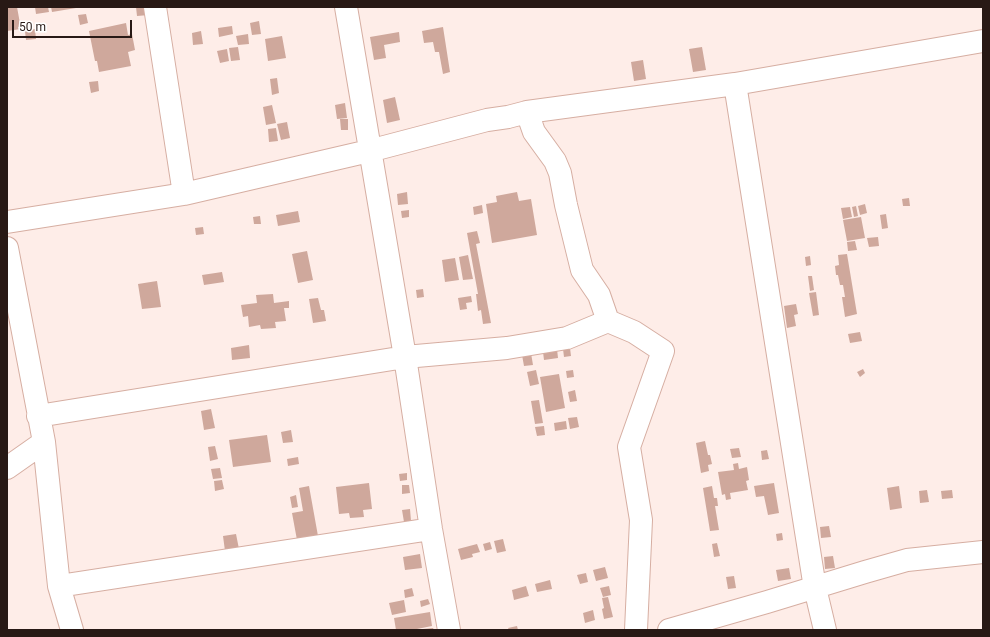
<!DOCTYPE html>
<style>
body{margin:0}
#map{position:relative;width:990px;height:637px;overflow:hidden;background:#feede8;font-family:Roboto,sans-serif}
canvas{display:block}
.frame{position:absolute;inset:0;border:8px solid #281915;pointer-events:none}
.scale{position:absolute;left:12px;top:20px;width:120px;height:18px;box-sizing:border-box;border:2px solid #281915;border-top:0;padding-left:5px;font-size:12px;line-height:14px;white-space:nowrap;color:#281915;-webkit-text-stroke:3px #fff;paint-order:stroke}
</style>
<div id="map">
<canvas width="990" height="637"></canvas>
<div class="frame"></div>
<div class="scale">50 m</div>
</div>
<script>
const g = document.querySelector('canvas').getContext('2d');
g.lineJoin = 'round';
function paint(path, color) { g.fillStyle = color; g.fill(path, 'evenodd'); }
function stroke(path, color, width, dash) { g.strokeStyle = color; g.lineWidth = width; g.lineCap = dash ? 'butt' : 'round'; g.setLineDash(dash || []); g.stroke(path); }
paint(new Path2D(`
 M7,7H17L21,29L7,31Z
 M35,7H48L49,12L36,14Z
 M51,7H76V8L52,12Z
 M136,7H148L149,15L137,16Z
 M86,14L88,23L80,25L78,15Z
 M259,21L261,34L252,35L250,23Z
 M126,23L128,35L132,34L135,50L128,52L131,66L99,72L97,61H95L89,31Z
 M232,26L233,34L219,37L218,28Z
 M443,27L450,72L443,74L439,52H435L433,42L424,43L422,31Z
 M35,29L36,39L26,40L25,31Z
 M201,31L203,44L193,45L192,33Z
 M399,32L400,42L384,45L386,58L374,60L370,37Z
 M248,34L249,44L238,45L236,36Z
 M282,36L286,58L268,61L265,39Z
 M238,47L240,60L231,61L229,48Z
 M702,47L706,70L693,72L689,49Z
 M227,49L229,61L220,63L217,51Z
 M643,60L646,79L634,81L631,62Z
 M277,78L279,93L272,95L270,79Z
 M98,81L99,91L91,93L89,82Z
 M395,97L400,120L387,123L383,100Z
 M345,103L347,118L337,119L335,105Z
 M272,105L276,123L266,125L263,107Z
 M340,119H348V130H341Z
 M287,122L290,138L281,140L277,124Z
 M276,128L278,141L269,142L268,129Z
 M407,192L408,204L398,205L397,194Z
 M517,192L519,201L531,199L537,235L492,243L486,204L497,202L496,196Z
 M909,198L910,206H903L902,199Z
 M865,204L867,213L860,215L858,206Z
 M482,205L483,213L474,215L473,207Z
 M856,206L858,216L854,217L852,207Z
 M850,207L852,217L843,219L841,208Z
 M409,210V217L402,218L401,211Z
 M298,211L300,222L278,226L276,215Z
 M886,214L888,228L882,229L880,215Z
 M260,216L261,224H254L253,217Z
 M861,217L865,238L847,241L843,220Z
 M203,227L204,234L196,235L195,228Z
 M477,231L480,243L476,244L491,323L483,324L481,310L478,311L476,294H478L467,233Z
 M878,237L879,246L869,247L867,238Z
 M855,241L857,250L848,251L847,242Z
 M307,251L313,280L298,283L292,254Z
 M847,254L857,314L845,317L842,297H845L843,285H840L838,275H836L835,266L839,265L838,255Z
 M468,255L473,279L463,280L459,257Z
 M810,256L811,265L806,266L805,257Z
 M455,258L459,280L445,282L442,260Z
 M222,272L224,282L204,285L202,275Z
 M808,276H812L814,290L810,291Z
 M157,281L161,307L142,309L138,284Z
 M423,289L424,297L417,298L416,290Z
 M816,292L819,315L813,316L809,293Z
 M273,294L274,303L289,301V308H284L286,321L275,322L276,328L261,329L260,325L249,327L248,316L243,317L241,305L257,303L256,295Z
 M471,296L472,302L466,303L467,309L460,310L458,298Z
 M318,298L321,310H324L326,321L313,323L309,299Z
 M796,304L798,314L794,315L796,326L787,328L784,306Z
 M860,332L862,341L850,343L848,334Z
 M249,345L250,358L232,360L231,348Z
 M570,348L571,356L564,357L563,349Z
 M557,349L558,358L544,360L543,352Z
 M531,353L533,365L524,366L522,355Z
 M863,369L865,373L860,377L857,372Z
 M536,370L539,384L530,386L527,372Z
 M573,370L574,377L567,378L566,371Z
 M559,374L565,408L546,412L540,377Z
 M575,390L577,401L570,402L568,392Z
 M539,400L543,423L535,424L531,401Z
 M211,409L215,428L204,430L201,411Z
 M577,417L579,427L570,429L568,418Z
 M566,421L567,429L555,431L554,423Z
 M544,426L545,435L537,436L535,427Z
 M291,430L293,442L283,443L281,432Z
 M267,435L271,462L233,467L229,440Z
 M705,441L708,455H710L712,464L708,465L709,471L701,473L696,443Z
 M215,446L218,459L210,461L208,447Z
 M739,448L741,457L732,458L730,449Z
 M767,450L769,459L762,460L761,451Z
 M298,457L299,464L288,466L287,459Z
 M738,463L739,469L747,467L749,480L746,481L748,490L730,493L731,499L726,500L725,494L722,495L718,472L734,470L733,464Z
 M220,468L222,478L213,479L211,469Z
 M407,473V480L400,481L399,474Z
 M222,480L224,489L215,491L214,481Z
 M369,483L372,509L363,510L364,517L350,518L349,513L339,514L336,487Z
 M774,483L779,513L768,515L764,496L756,497L754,486Z
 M402,485H409L410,493L402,494Z
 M309,486L318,536L297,540L292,513L303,511L299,488Z
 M712,486L714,498H717L718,506H715L719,530L710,531L703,488Z
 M899,486L902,508L890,510L887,488Z
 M927,490L929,502L920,503L919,491Z
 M952,490L953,498L942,499L941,491Z
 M296,495L298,507L292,508L290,497Z
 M410,509L411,521L404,522L402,510Z
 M829,526L831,537L821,538L820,527Z
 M782,533L783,540L777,541L776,534Z
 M236,534L239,549L225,551L223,536Z
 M503,539L506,551L497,553L494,541Z
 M490,542L492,549L485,551L483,544Z
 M717,543L720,556L714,557L712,544Z
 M477,544L480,552L472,554L473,557L461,560L458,549Z
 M420,554L422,568L405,570L403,557Z
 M833,556L835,568L825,569L824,557Z
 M605,567L608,578L596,581L593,570Z
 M789,568L791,579L778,581L776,570Z
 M586,573L588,582L580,584L577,575Z
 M734,576L736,588L728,589L726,577Z
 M550,580L552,589L537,592L535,584Z
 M526,586L529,596L514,600L512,590Z
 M609,586L611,595L603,597L600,588Z
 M412,588L414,596L405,598L404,590Z
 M608,597L613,617L604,619L602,609L604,608L602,598Z
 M428,599L430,604L421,607L420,601Z
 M404,600L406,612L392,615L389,603Z
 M593,610L595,620L585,623L583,613Z
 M430,612L432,626L412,630H396L394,618Z
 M517,626L518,630H509L508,628Z
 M433,628L434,630H423V629Z`), '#cfa89c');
const minor = new Path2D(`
 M155,7L184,194
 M346,7L405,357L431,529L449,630
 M735,84L815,588L825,630
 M527,112L735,84L983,41
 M7,222L184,194L369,151L487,120L508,117L527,112L534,132L555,161L560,173L566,205L582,270L599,295L608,321
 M7,248L44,442L59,586L72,630
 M38,416L405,357L507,348L567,338L608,321L634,332L663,351L629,447L641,520L636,630
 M7,468L44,442
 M59,586L431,529
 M669,630L767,602L865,572L907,560L983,552`);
stroke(minor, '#d6aea2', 24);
stroke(minor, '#fff', 22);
</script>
